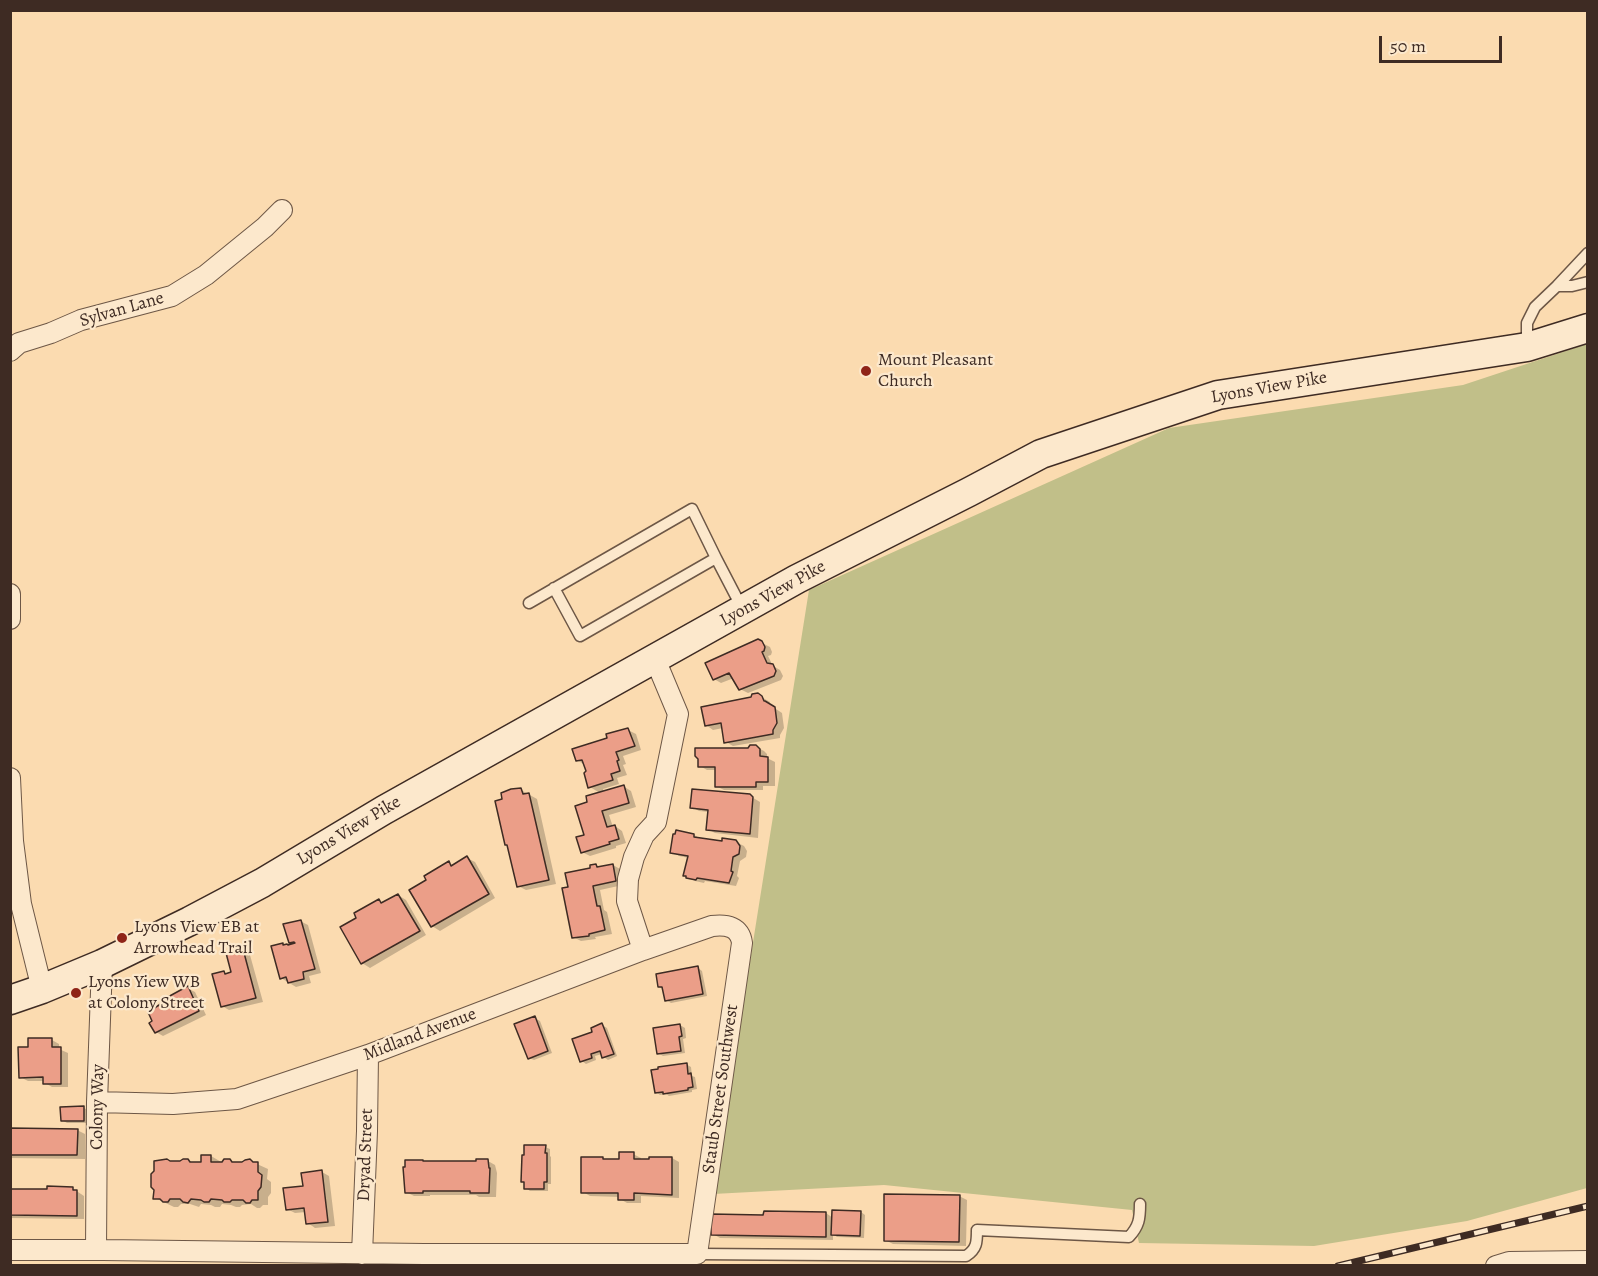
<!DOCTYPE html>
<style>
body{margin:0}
#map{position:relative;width:1598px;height:1276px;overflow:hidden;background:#fbdbb0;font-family:Alegreya,serif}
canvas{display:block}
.frame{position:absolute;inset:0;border:12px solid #3e2b23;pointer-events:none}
.scale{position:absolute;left:1379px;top:36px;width:123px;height:27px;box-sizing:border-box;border:3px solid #3e2b23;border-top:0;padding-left:8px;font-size:18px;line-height:21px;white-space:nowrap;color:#3e2b23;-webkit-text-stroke:4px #fce8cc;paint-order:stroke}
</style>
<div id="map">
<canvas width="1598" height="1276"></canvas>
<div class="frame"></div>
<div class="scale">50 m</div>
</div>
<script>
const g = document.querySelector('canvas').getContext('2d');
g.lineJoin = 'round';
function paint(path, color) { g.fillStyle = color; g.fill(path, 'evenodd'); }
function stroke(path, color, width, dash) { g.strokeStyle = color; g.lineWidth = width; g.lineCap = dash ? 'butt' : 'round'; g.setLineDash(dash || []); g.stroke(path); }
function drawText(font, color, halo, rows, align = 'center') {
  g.font = font + ' Alegreya,serif'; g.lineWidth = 4.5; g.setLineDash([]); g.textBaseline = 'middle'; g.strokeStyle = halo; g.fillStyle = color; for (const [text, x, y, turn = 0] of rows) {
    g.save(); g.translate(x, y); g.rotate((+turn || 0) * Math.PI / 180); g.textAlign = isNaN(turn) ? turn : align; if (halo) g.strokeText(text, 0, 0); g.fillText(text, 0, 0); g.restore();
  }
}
paint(new Path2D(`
 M1587,344V1188L1467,1221L1314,1246L1139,1243L1132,1210L884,1185L713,1194L809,590L1169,428L1463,385Z`), '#c1bf89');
paint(new Path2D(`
 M762,643L770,647L772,652L771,655L768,656L773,666L780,670L783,676L781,680L748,693L740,689L734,678L721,683L714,679Z
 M758,695L770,702V705L782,713L784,728L780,735V738L733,746L726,742L723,728L713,730L706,725Z
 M628,730L636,734L641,750L623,756L626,764L623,765L627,775L617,778L619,784L603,789L604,792L623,786L631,791L636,807L609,815L613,827L615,826L622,831L626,843L616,846V848L590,856L582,852L589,803L600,793L590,787L585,765L577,760L609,739Z
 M756,747L764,751L767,754V758L775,762V786H763V790H724L716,786V770H707L700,766Z
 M521,790L537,799L556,884L526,890L518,886Z
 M750,796L760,802L758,838L715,833L707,829L709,812L699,811L692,807Z
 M694,835L701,839L723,843L736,842L744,846L747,851L746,857L740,861L737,876L739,878L736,886L705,881L704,883L695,881L688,877L689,858L679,856L672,852Z
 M467,858L475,862L495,898L440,931L432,926L428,881L449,863L453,866Z
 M596,865L600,868L613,865L620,869L623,885L600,890L604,910L607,912L612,934L595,937L596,939L581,941L573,937L569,888Z
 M398,895L406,900L426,935L370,968L362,963L342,928L358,918L379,901L384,904Z
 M300,921L308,925L321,973L309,976L311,983L296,987L281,978L282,944L285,946L295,945L290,942Z
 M243,950L250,955L263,1002L229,1010L222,1006L224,973L227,975L233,973Z
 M698,968L702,971L707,996L671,1003L666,1000L664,989L659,987Z
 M187,988L195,992L206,1015L163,1036L156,1032Z
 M535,1018L540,1021L552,1053L534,1060L529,1058Z
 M602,1025L607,1028L617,1056L608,1060L604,1057L602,1054L595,1056L596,1060L586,1064L582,1061Z
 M680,1025L685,1028L686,1038L683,1039L685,1053L663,1056L658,1053Z
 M52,1040L59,1044V1049L68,1053V1087H52L45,1083V1081H28L20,1077L29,1048Z
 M686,1064L691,1067L692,1076L695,1077L697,1089L692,1090V1092L669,1096L666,1094L660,1095L656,1092Z
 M84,1108L88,1110V1123H67L62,1120Z
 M10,1130H77L85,1134V1159L10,1158Z
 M545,1147L550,1149V1156L551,1157V1184H548V1191H530L526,1188Z
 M633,1154L641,1158V1161L672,1158L679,1162V1198L641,1196V1203H627L620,1199V1197L590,1196L583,1192L603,1159L607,1161H621Z
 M203,1156H211L223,1163L257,1164L268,1169L267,1179L271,1182V1193L268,1197V1205H263L260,1208H257L251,1204L242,1205L240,1207H236L231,1205L222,1204L220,1207H215L211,1205L201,1204L199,1207L190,1204H181L178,1207H174L155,1198L172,1163L188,1160L193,1163H203Z
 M423,1161H488L495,1165L497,1173L496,1197H479L476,1195H430V1196H414L406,1192Z
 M322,1172L329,1176L335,1226L315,1228L308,1223L306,1212L295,1213L287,1209L304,1187Z
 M72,1188L84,1196V1219L10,1218V1190Z
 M959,1196L967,1200L966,1246L893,1244L885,1240Z
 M861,1212L865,1215L864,1238L837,1237L833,1234V1240L720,1238L713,1234L765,1217L826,1213L833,1218Z`), '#0003');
const building = new Path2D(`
 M758,639L762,641L765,647L764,651L762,652L767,663L773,664L776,671L774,676L739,690L729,673L713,680L705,663Z
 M758,693L762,696L764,701H765L775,707L777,723L773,730V734L724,743L721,723L705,726L701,707L751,697L752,694Z
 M628,728L635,746L616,752L619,760L617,761L620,771L611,774L613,780L588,788L584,773L586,771L582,760L576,761L572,749L607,738L606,734Z
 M750,745H756L760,749V756L768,757V782H756V787H715V767H698V759L695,756V748H748Z
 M624,785L629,803L602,811L607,827L615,825L619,839L609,842L610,844L581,853L576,837L584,835L575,806L587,802L586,796Z
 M521,788L523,794L529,793L549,880L517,887L507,845H505L495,801L502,799L501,793L511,789Z
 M692,789L750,794L753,797L750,834L706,830L708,810L690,808Z
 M676,830L694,834V837L722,841V838L736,840L740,846L739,854L733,857L731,871L733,872L729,883L697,878L696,880L686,878V876H683L688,856L670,853L673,834H675Z
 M467,856L489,894L431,927L409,890L426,880L424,876L449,861L451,866Z
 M596,864L597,867L613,864L616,881L593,886L597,906H600L605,930L589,934V936L572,938L562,888L568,887L565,873L590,868V865Z
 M398,894L420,931L361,964L340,927L356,918L354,913L379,899L381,903Z
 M301,920L315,969L303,972L304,979L288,983L286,977L280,979L271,946L283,943V945L287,944L288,945L295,943L294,942L289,943L283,924Z
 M243,949L256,998L221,1007L212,974L224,971L225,974L231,972L226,953Z
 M698,966L703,994L665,1001L662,987H658L656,974Z
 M188,986L199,1011L155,1033L149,1023L152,1021L148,1012L167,1000L166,998Z
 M535,1016L548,1051L528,1059L514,1024Z
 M602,1023L614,1054L602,1058L600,1051L591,1054L592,1058L580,1062L572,1039L592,1032L591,1028Z
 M680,1024L682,1036L679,1037L681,1051L657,1054L653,1028Z
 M28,1038H52V1047H61V1084H43V1077L19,1078L18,1047H28Z
 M687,1063L688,1074L691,1073L693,1087L688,1088V1090L663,1094V1092L655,1093L651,1070L658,1069V1067Z
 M84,1106V1121H61L60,1107Z
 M10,1128L78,1129L77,1155H10Z
 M524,1145H546L545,1153H547V1182H544V1189H524V1182H521L522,1155H524Z
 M619,1152H634V1159H649V1157H672V1195L634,1193V1200H618V1193H581V1157H603V1159H619Z
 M201,1155H211V1162H222L224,1159H230L232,1162H242L245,1160L250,1159L253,1162H258V1172L262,1175L261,1187L258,1191V1200H252L250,1203H246L243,1200H232L230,1202H224L222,1200L211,1199L209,1202H204L201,1200L191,1199L188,1203L183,1202L180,1199H170L168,1202H163L160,1199H153L154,1190L151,1187V1174L154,1171V1161L167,1159L170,1161H180L183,1159H188L190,1162H201Z
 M476,1159H488L489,1168H490L489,1193H470V1191H423V1193H405L403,1167H405V1160H423V1161H476Z
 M322,1170L328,1222L306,1224L304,1208L286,1210L283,1188L303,1186L301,1173Z
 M47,1186L73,1187V1190H77V1216L10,1215V1189H47Z
 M884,1194L960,1195L959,1242L884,1241Z
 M832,1210L861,1211L860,1236L831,1235Z
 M764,1211L826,1212V1237L711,1235V1214L763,1215Z`);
paint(building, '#eb9e88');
stroke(building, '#3e2b23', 1.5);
const lane = new Path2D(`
 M1557,286H1572L1588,282
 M1527,344V323L1535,307L1557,286L1588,253
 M716,558L742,608
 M529,603L692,509L716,558L580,636L554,588
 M697,1254L966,1256C977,1249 977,1242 977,1230L1129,1237C1139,1226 1140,1219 1140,1204`);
const street = new Path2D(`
 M10,351L19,343L51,333L81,320L172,296L206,275L265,227L282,210
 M10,594V619
 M10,778L13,841L21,904L42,989
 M643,950L627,901L628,879L634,857L644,835L656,822L678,714L655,659
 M10,1250H103L424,1254H697L742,943C740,927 727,924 712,926L643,950L368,1055L237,1099L173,1104L97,1102
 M96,1250L97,1102L102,964
 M362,1254L367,1131L368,1055
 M1496,1266L1509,1262L1588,1261`);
const secondary = new Path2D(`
 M10,1000L42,989L102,964L190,921L262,883L384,810L797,579L969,492L1041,454L1218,395L1527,347L1588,328`);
stroke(lane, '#6d5746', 13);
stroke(street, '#6d5746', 22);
stroke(secondary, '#3e2b23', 31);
stroke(lane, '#fce8cc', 10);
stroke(street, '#fce8cc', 20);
stroke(secondary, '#fce8cc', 28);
const rail = new Path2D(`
 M1338,1266L1588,1206`);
stroke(rail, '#3e2b23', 7);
stroke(rail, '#fce8cc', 4.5, [14]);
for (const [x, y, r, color] of [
 [866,371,6,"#8f2418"],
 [122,938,6,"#8f2418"],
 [76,993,6,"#8f2418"]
]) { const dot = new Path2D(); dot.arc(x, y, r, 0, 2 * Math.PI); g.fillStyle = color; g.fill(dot); stroke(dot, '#fce8cc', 2); }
drawText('18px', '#3e2b23', '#fce8cc', [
 ["Sylvan Lane",122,310,-16],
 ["Lyons View Pike",1269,388,-10],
 ["Lyons View Pike",773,594,-29],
 ["Lyons View Pike",349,831,-31],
 ["Midland Avenue",420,1035,-21],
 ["Staub Street Southwest",721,1089,-82],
 ["Colony Way",98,1107,-89],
 ["Dryad Street",366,1155,-88]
]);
drawText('18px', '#3e2b23', '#fce8cc', [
 ["Mount Pleasant",878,361],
 ["Church",878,382],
 ["Lyons View EB at",134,928],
 ["Arrowhead Trail",134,949],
 ["Lyons Yiew WB",88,983],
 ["at Colony Street",88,1004]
], 'left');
</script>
